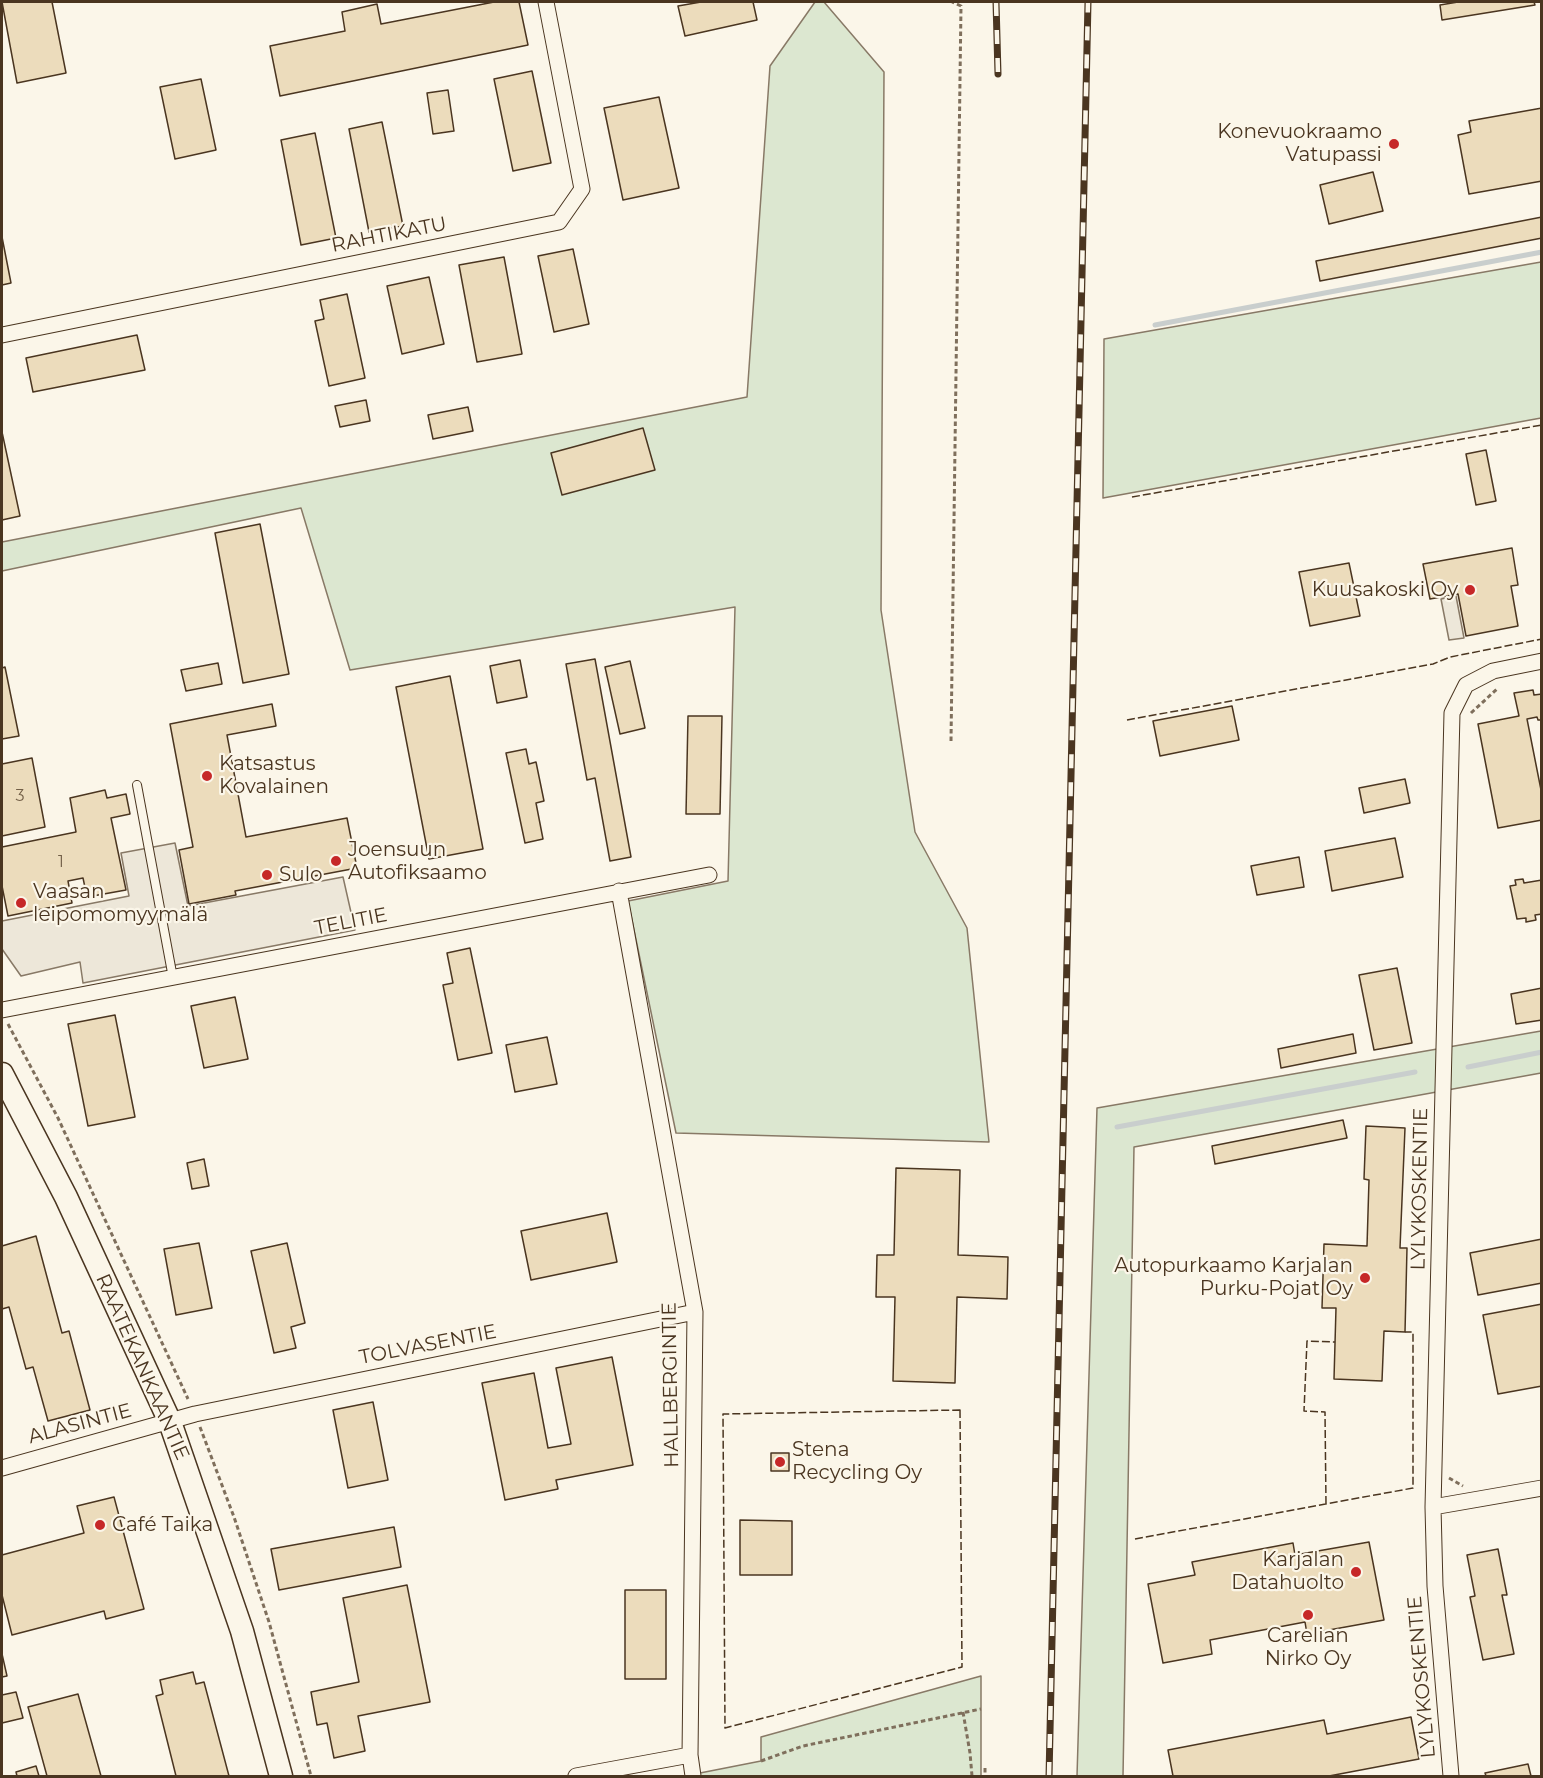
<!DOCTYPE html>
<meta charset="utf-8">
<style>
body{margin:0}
#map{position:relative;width:1543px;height:1778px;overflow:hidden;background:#fbf6e9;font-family:Montserrat,sans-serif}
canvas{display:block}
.frame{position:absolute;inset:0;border:3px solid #4a3520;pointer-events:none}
</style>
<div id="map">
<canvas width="1543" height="1778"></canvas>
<div class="frame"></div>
</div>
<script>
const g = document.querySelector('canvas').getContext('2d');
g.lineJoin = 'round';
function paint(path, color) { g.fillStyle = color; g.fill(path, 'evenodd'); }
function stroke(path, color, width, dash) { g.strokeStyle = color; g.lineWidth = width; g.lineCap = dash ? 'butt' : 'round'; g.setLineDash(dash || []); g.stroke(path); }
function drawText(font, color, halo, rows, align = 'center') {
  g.font = font + ' Montserrat,sans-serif'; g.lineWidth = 4.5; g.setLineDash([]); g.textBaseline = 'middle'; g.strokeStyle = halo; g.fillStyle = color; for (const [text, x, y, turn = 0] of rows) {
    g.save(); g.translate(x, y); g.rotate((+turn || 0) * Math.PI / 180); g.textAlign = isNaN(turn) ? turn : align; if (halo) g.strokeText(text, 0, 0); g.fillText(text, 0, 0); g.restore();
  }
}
const green = new Path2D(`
 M815,2H824L884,72L881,610L915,832L967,928L989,1142L676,1133L628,901L728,881L735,607L350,670L301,508L2,571V542L747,397L770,66Z
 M1541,262V418L1103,498L1104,339Z
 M1541,1031V1073L1134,1147L1123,1776H1077L1097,1108Z
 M981,1676V1776H700V1773L761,1761V1737Z`);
paint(green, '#dce7d0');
stroke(green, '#887966', 1.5);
const parking = new Path2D(`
 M1456,596L1464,638L1449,640L1441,599Z
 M175,843L188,906L343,877L355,930L83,983L80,962L21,976L2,949V921L129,896L121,853Z`);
paint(parking, '#ede7d9');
stroke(parking, '#887966', 1.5);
stroke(new Path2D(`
 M1155,325L1542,252
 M1468,1067L1542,1052
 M1117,1127L1415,1072`), '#c9cecd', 5);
const building = new Path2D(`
 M2,2H52L66,73L17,83Z
 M494,2H519L528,45L280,96L270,46L345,31L342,12L377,4L381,24Z
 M701,2H753L757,20L685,36L678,6Z
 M1458,2H1534L1535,5L1442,20L1440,5Z
 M532,71L551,163L513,171L494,79Z
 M201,79L216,150L175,159L160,87Z
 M448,90L454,131L433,134L427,93Z
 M659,97L679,188L623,200L604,108Z
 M1542,108V181L1469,194L1458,135L1471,132L1469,121Z
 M382,122L403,226L369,232L349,129Z
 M315,133L336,238L301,245L281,140Z
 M1373,172L1383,211L1329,224L1320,185Z
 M1542,217V238L1320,281L1316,261Z
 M2,237L11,283L2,285Z
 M573,249L589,324L554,332L538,256Z
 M504,257L522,354L477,362L459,265Z
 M429,277L444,344L402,354L387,286Z
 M347,294L365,378L329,386L315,321L324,319L320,300Z
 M137,335L145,370L33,392L26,358Z
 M366,400L370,421L340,427L335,406Z
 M468,407L473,431L433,439L428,415Z
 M643,428L655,470L562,495L551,453Z
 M2,432L20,516L2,520Z
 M1486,450L1496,501L1476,505L1466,454Z
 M260,524L289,674L243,683L215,533Z
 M1512,548L1518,585L1511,586L1518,626L1466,636L1458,594L1430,599L1423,564Z
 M1349,563L1360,616L1310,626L1299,572Z
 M595,659L631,857L610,861L595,778L587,780L566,664Z
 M520,660L527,697L497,703L490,666Z
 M630,661L645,728L620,734L605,667Z
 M218,663L222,684L186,691L181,670Z
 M5,667L19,736L2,739V668Z
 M450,676L483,849L429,859L396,687Z
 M1533,690L1534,695L1542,694V720H1538L1537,717L1527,719L1542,795V820L1498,828L1478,724L1519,716L1514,693Z
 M272,704L276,726L227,735L246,837L347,818L357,868L235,891L236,895L189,904L179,850L193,847L170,724Z
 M1232,706L1239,740L1160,756L1153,721Z
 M688,716H722L720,814H686Z
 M526,749L529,764L536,762L544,801L536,803L543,839L525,843L506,753Z
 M32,758L45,827L2,836V764Z
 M1405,779L1410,803L1364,813L1359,788Z
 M105,790L107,798L126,794L130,814L111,818L126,890L87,897L83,878L68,881L72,903L8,916L2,886V847L76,832L70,798Z
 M1395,838L1403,877L1332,891L1325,851Z
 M1299,857L1304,887L1257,895L1251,866Z
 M1523,879L1524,883L1542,880V914L1535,915L1536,920L1526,922V918L1517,919L1510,886L1516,885L1515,880Z
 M470,948L492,1053L458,1060L443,985L453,983L447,953Z
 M1397,968L1412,1043L1374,1050L1359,975Z
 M1542,988V1020L1516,1024L1511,994Z
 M235,997L248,1059L204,1068L191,1006Z
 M115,1015L135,1117L88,1126L68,1024Z
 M1353,1034L1356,1053L1281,1068L1278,1049Z
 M547,1037L557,1084L515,1092L506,1045Z
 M1343,1120L1347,1138L1215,1164L1212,1146Z
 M1366,1126L1405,1128L1400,1248H1407L1405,1332L1384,1331L1382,1381L1334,1379L1336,1308H1322L1324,1244L1367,1246L1369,1180L1364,1179Z
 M204,1159L209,1186L192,1189L187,1163Z
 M896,1168L960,1170L958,1255L1008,1257L1007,1299L957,1297L955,1383L893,1381L895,1297H876L877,1255H894Z
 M607,1213L617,1262L531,1280L521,1231Z
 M36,1236L62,1333L69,1331L90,1410L48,1421L33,1367L26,1369L9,1307L2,1309V1246Z
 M1542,1239V1283L1478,1295L1470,1253Z
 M199,1243L212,1308L176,1315L164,1249Z
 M287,1243L305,1323L291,1327L296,1348L274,1353L251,1251Z
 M1542,1304V1386L1498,1394L1483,1315Z
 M612,1357L633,1465L556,1480L558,1489L505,1500L482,1383L534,1373L548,1448L571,1444L556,1368Z
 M373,1402L388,1480L348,1488L333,1410Z
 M771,1453H789V1471H771Z
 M114,1497L144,1609L106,1619L104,1611L12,1635L2,1595V1555L84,1533L77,1506Z
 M740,1520L792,1521V1575H740Z
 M394,1527L401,1567L279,1590L271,1549Z
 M1369,1542L1384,1620L1307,1634L1305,1622L1210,1640L1212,1654L1163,1663L1148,1584L1195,1575L1192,1562L1293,1543L1295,1555Z
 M1498,1549L1507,1595H1502L1514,1654L1483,1660L1470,1597L1475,1596L1467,1555Z
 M407,1585L430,1702L358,1716L365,1751L334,1758L327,1723L317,1725L311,1692L359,1682L343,1598Z
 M625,1590H666V1679H625Z
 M2,1654L7,1676L2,1677Z
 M193,1672L196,1684L204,1682L229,1776H176L156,1696L163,1694L160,1680Z
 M16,1692L23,1718L2,1723V1695Z
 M78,1694L101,1776H47L28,1707Z
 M1411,1717L1419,1759L1329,1776H1173L1168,1750L1324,1720L1327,1734Z
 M1528,1764L1531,1776H1486L1485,1773Z
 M36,1766L39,1776H17L16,1772Z`);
paint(building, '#ecdcbc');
stroke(building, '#4a3520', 1.5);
const service = new Path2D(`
 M137,785L173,978`);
const minor = new Path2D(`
 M2,335L559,222L582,189L546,2
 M619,891L695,1312L690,1755L693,1776
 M2,1010L709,875
 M2,1468L195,1414L695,1312
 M1433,1507L1542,1488
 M576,1776L690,1755
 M1451,1776L1435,1586L1433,1507L1452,713L1466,685L1493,671L1542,661`);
const secondary = new Path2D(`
 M2,1074L66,1197L170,1422L242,1631L281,1776`);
stroke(service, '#4a3520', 10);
stroke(minor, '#4a3520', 17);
stroke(secondary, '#4a3520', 25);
stroke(new Path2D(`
 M1471,713L1497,689
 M951,741L961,6L952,2
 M8,1024L58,1118L188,1399
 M200,1427L234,1517L269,1622L311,1776
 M1449,1478L1463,1486
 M963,1712L970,1753L972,1776
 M761,1761L803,1746L981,1709
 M985,1768V1776`), '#7f6f5c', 3, [4.5, 3]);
stroke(service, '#fbf6e9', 8);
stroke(minor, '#fbf6e9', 15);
stroke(secondary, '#fbf6e9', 22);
const rail = new Path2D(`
 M996,2L998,74
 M1049,1776L1088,2`);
stroke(rail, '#4a3520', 7);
stroke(rail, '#fbf6e9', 4.5, [14]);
stroke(new Path2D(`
 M1132,497L1542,425
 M1127,720L1433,664L1450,657L1542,639
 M960,1410L962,1667L725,1728L723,1414Z
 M1326,1504L1325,1412L1304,1411L1307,1341L1335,1342
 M1135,1539L1413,1488V1332H1405`), '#4a3520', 1.5, [8, 3]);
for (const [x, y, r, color] of [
 [1394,144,6,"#c62828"],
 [1470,590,6,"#c62828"],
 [207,776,6,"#c62828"],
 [336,861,6,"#c62828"],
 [267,875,6,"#c62828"],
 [21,903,6,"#c62828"],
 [1365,1278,6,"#c62828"],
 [780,1462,6,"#c62828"],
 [100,1525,6,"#c62828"],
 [1356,1572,6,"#c62828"],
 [1308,1615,6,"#c62828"]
]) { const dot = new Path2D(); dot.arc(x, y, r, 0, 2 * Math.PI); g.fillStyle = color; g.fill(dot); stroke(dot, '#fbf6e9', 2); }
drawText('16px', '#725f47', null, [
 ["3",20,796],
 ["1",61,862]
]);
drawText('20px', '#4a3520', '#fbf6e9', [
 ["Konevuokraamo",1382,132,"right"],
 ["Vatupassi",1382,155,"right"],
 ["Kuusakoski Oy",1458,590,"right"],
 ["Katsastus",219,764],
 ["Kovalainen",219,787],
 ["Joensuun",348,850],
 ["Autofiksaamo",348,873],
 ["Sulo",279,875],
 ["Vaasan",33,892],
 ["leipomomyymälä",33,915],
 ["Autopurkaamo Karjalan",1353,1266,"right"],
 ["Purku-Pojat Oy",1353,1289,"right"],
 ["Stena",792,1450],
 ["Recycling Oy",792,1473],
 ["Café Taika",112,1525],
 ["Karjalan",1344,1560,"right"],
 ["Datahuolto",1344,1583,"right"],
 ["Carelian",1308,1636,"center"],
 ["Nirko Oy",1308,1659,"center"]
], 'left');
drawText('20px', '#4a3520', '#fbf6e9', [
 ["RAHTIKATU",389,235,-11],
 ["TELITIE",351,922,-11],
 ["LYLYKOSKENTIE",1420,1189,-89],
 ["TOLVASENTIE",428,1345,-11],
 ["RAATEKANKAANTIE",142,1367,66],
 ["HALLBERGINTIE",671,1385,-91],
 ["ALASINTIE",80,1424,-15],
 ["LYLYKOSKENTIE",1422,1677,-95]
]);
</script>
